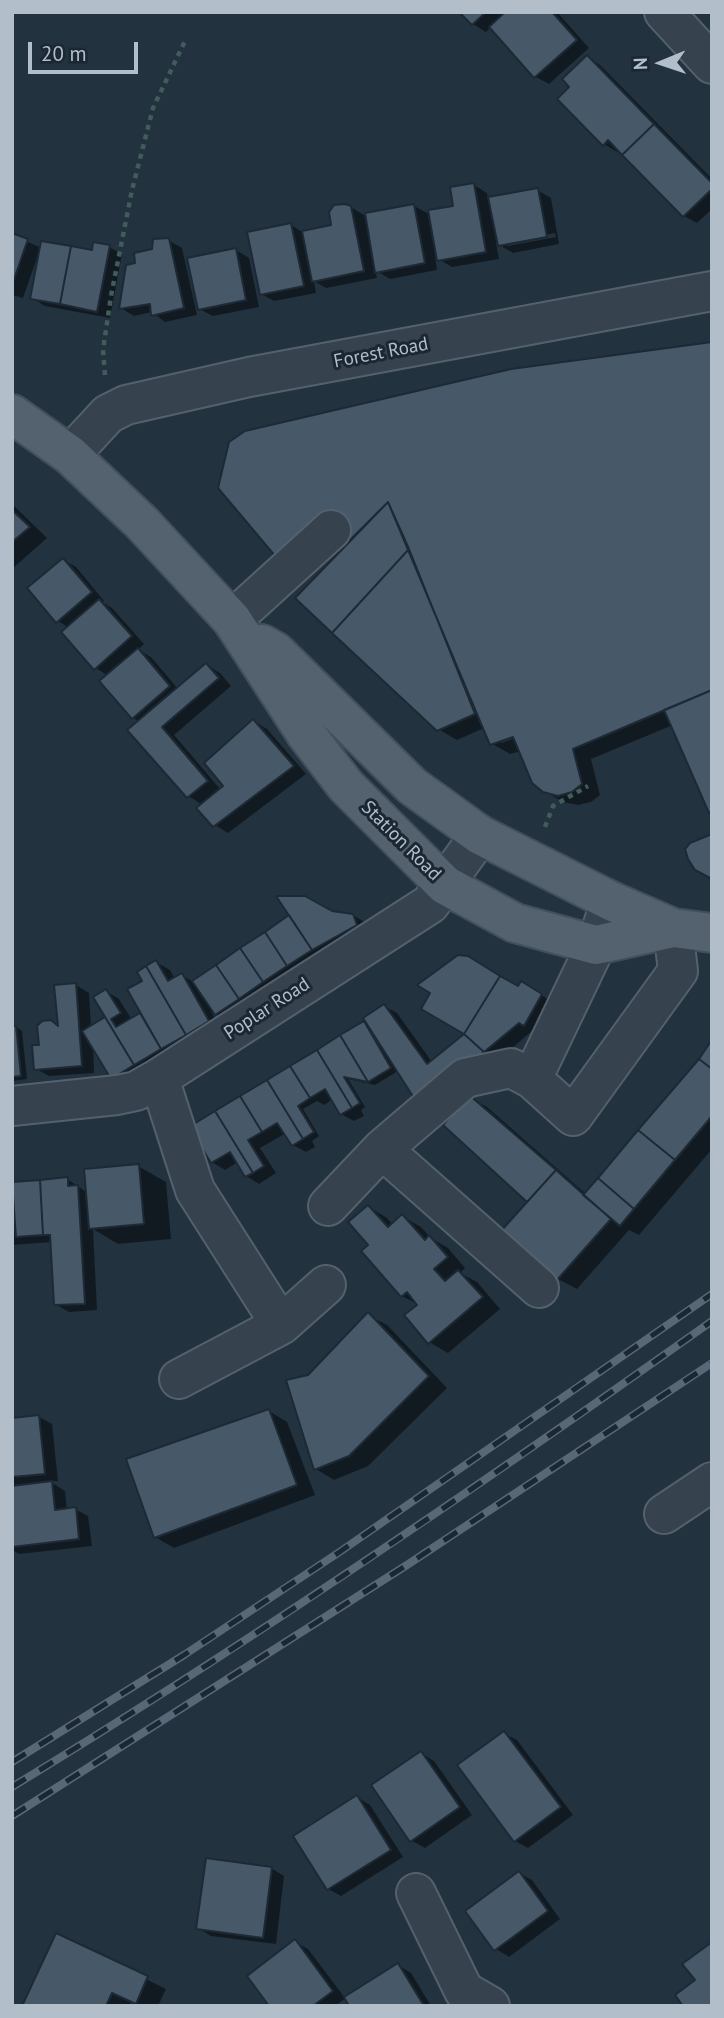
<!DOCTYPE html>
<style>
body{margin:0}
#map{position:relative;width:724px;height:2018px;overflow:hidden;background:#22323f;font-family:"PT Sans",sans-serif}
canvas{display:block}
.frame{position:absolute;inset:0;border:14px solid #b2beca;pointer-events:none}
.north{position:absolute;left:626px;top:28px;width:70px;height:70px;-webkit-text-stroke:5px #1b2834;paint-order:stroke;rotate:268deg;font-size:19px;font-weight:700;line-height:28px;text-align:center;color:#b2beca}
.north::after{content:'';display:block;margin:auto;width:24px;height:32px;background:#b2beca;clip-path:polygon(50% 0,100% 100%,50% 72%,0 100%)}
.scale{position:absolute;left:28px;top:42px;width:110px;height:32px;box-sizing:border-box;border:4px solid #b2beca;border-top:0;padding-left:9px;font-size:21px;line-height:24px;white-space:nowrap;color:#b2beca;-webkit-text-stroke:5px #1b2834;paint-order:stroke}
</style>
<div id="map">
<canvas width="724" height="2018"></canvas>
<div class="frame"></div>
<div class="north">N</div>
<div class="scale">20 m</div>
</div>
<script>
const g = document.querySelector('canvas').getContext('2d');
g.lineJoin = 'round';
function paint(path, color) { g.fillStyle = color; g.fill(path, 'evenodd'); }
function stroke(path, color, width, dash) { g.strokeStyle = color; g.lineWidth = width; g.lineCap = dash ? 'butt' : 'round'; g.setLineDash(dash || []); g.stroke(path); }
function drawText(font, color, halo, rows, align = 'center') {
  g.font = font + ' "PT Sans",sans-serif'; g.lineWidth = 6; g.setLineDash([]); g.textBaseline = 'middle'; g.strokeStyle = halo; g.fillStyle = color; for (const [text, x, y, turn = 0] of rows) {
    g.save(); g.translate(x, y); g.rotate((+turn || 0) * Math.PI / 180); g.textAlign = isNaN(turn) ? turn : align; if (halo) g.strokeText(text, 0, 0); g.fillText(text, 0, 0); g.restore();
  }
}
paint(new Path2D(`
 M462,12H557L589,48L549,84L536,77L491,27L486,32L473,24Z
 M587,57L600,65L712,179V209L697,223L684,216L619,149L617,152L604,144L572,87Z
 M474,185L487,193L488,199L537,190L551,198L559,244L513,253L496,243L499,259L452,267L435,257L437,270L390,279L375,270L377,278L326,288L314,281L316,293L274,301L261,294L291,225L304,233L333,227L351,207L367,217L414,206L431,215L455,207ZM555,233L556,237L508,246V243Z
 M12,235L42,248L93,252L109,247L122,254L110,318L45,306L32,298L40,256L38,255L23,298L12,295Z
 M168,240L182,248L197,315L165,322L152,312L134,316L121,308L154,251Z
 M236,250L249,258L259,307L213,316L199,309Z
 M712,343V812L673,725L591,759L600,795L591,802L578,805L563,802L544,791L521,751L510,754L491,743L484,728L457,740L438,729L348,545L336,533L220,488ZM521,733L522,736L501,743V739Z
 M12,504L47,538L12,569Z
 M63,560L76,567L104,601L102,602L112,608L144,644L138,650L151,657L178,689L207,665L220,673L231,686L174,735L221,790L226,786L254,721L267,729L306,774L228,833L215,825L203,805L188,796L140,722L133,718L108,676L96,668L69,628L58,621Z
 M332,913L353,915L366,923L223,1018L211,1011L221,1029L119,1082L93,1044L94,1073L49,1076L36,1069L40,1047L51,1021L59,1026L76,985L89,993L91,1027L108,1018L106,991L119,999L132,1020L142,1014L145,981L156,962L170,970L175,979L182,975L193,982Z
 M522,983L554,1003L538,1032L534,1029L435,1116L398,1071L375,1085L348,1079L365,1107L361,1110L364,1116L354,1121L341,1114L333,1099L324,1105L317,1101L303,1109L319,1136L312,1141L315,1147L306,1152L293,1145L286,1133L260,1148L276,1173L259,1184L246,1176L238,1162L225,1170L212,1162L364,1023L371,1027L384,1006L397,1013L432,1062L519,988Z
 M16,1027L22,1031L27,1079L12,1081V1028Z
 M712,1043V1149L639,1235L629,1230L577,1289L558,1279L502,1232L529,1202L446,1125L469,1097L487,1107L586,1194Z
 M138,1166L166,1182L171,1239L118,1244L93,1229L97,1310L69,1312L55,1304L52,1242L12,1245V1183L67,1179L88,1193Z
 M369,1207L387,1218L393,1225L402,1216L421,1227L431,1238L448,1248L465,1268L460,1273L477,1282L500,1309L448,1353L429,1342L419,1305L402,1296L364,1251L370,1245Z
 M368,1315L387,1325L447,1388L368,1466L334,1480L316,1469L309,1376Z
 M269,1411L287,1422L315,1495L174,1548L155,1537Z
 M39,1417L52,1424L58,1481H49L65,1491L67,1510L75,1509L88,1516L92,1546L19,1554L12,1550V1419Z
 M504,1733L517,1740L573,1815L528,1848L515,1841Z
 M421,1753L434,1761L472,1815L425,1848L412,1841Z
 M357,1797L370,1805L403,1857L341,1896L328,1889Z
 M271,1868L284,1876L276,1944L211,1936L198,1928Z
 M519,1873L532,1880L560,1919L509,1957L496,1949Z
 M57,1935L166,1989L158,2006H139L131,2002L130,2006H24Z
 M295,1942L308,1949L345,1998L398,1965L411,1973L431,2006H351L346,1998L335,2006H272Z`), '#0007');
const building = new Path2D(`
 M459,12H486L472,25Z
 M505,12H552L577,40L534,78L489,27Z
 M587,55L654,124L622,155L608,140L603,146L557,99L569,87L562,79Z
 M654,124L712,183V189L683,217L622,155Z
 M474,183L486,252L437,261L428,210L453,206L450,187Z
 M538,188L547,237L498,246L488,197Z
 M345,204L351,206L364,271L312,282L302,231L331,225L329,212L334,205Z
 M414,204L425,263L375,273L365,213Z
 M291,223L304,286L260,295L247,232Z
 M12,233L28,239L12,285Z
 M169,238L184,308L151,316L150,304L119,309L126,265L135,263L134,253L152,249L153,239Z
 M41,241L71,246L60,304L30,299Z
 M93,242L110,245L97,312L60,304L71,246L92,250Z
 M236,248L246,300L198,310L187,258Z
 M712,342V690L573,749L582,784L572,792L558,796L543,792L532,783L513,737L490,745L388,502L345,545L321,519L281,563L218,488L229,442L245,431L511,369Z
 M388,502L409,549L332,633L295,598Z
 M12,510L30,527L12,542Z
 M409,549L475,714L437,731L332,633Z
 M63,558L92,592L56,623L27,588Z
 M99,599L132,636L94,670L61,632Z
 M138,648L170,686L132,719L99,681Z
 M206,663L219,678L162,727L208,781L187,798L127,730Z
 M712,690V811L709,813L664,710Z
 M253,719L294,766L213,827L196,808L223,786L204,763Z
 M712,834V879L695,870L688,859L685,849L690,843Z
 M276,896H305L332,911L353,914L357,925L312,950Z
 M289,915L312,950L287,966L265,932Z
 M265,932L287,966L263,982L240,948Z
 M240,948L263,982L239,999L216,965Z
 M458,955L468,956L500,976L464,1034L421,1009L430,993L417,985Z
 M156,960L168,981L182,973L209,1021L186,1035L146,966Z
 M216,965L239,999L215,1015L192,981Z
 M146,966L186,1035L161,1049L127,989L142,981L137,972Z
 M500,976L518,986L521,981L542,994L524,1026L519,1023L484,1052L464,1034Z
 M76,983L82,1066L34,1070L32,1045H39L37,1026L42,1021L51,1020L58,1026L54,985Z
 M106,989L121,1013L111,1019L116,1027L140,1013L161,1049L134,1065L93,997Z
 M384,1004L427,1064L464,1034L484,1052L421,1109L363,1018Z
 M105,1017L134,1065L111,1079L82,1031Z
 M364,1021L391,1068L368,1082L340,1035Z
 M12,1026H16L21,1076L12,1077Z
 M712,1031V1069L699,1059L711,1041Z
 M340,1035L368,1082L344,1077L360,1103L352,1108L317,1050Z
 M317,1050L352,1108L340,1115L325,1089L310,1098L290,1066Z
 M699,1059L712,1069V1116L675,1160L638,1130Z
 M290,1066L310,1098L298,1106L314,1132L303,1139L267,1080Z
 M267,1080L303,1139L292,1146L277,1123L262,1132L240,1096Z
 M468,1094L556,1170L527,1202L443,1125Z
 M240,1096L262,1132L248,1140L264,1166L253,1173L215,1111Z
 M215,1111L253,1173L245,1177L230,1152L211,1163L189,1127Z
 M638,1130L675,1160L634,1209L598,1178Z
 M139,1164L144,1224L89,1229L84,1169Z
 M556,1170L611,1219L557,1280L500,1232Z
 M68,1177V1186L78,1185L85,1304L54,1305L50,1235H43L40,1180Z
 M598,1178L634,1209L620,1226L583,1195Z
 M40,1180L43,1235L16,1237L12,1182Z
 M368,1205L388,1227L402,1214L425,1240L429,1235L448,1257L434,1269L445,1281L458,1270L483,1297L428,1344L404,1315L417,1305L407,1292L401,1297L361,1251L368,1245L348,1222Z
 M368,1312L429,1376L349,1456L314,1470L286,1380L308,1375Z
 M269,1409L297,1485L154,1538L126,1459Z
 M39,1415L45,1474L12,1477V1418Z
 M52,1481L55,1510L76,1507L79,1539L12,1547V1486Z
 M504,1731L561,1807L514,1842L457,1765Z
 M421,1751L460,1807L410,1842L371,1785Z
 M357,1795L391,1850L327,1890L293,1836Z
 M206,1858L272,1867L263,1938L196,1929Z
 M519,1871L548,1911L494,1951L465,1911Z
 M56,1933L148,1976L136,2004L112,1993L106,2006H22Z
 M295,1939L333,1991L313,2006H269L247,1976Z
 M712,1942V2006H683L675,1995L695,1980L682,1964Z
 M398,1963L424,2006H349L344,1997Z`);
paint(building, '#475969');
stroke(building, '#1d2a36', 2);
const minor = new Path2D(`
 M664,12L712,64
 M70,455L108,414L126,405L249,377L712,291
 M232,620L331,530
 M611,901L596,945L532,1079L573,1116L678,971L673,928
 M159,1078L195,1190L281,1325
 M532,1079L511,1068L465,1078L382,1149L539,1288
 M12,1106L117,1095L136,1091L159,1078L430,904L480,835
 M328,1206L382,1149
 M179,1379L281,1325L326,1285
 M664,1514L712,1482
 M416,1893L464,1991L490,2006`);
const major = new Path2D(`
 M12,414L70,455L142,523L232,620L306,734L346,786L445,885L515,923L596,945L673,928
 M262,644L276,652L412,786L480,835L611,901L673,928L712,933`);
stroke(minor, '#54616d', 42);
stroke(major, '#424f5b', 42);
stroke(new Path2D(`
 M105,375L103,350L111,296L132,190L153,108L185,41
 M545,827L553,806L588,786`), '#425c5c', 4.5, [5, 5]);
stroke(minor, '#36434f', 38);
stroke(major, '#54626f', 38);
const rail = new Path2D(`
 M12,1762L184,1655L341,1551L712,1294
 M12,1787C251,1642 484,1483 712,1321
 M12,1816L407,1565L712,1363`);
stroke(rail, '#586876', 8);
stroke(rail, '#1b2834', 5, [16]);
drawText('19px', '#b2beca', '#1b2834', [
 ["Forest Road",381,353,-11],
 ["Station Road",401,841,45],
 ["Poplar Road",267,1009,-33]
]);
</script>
